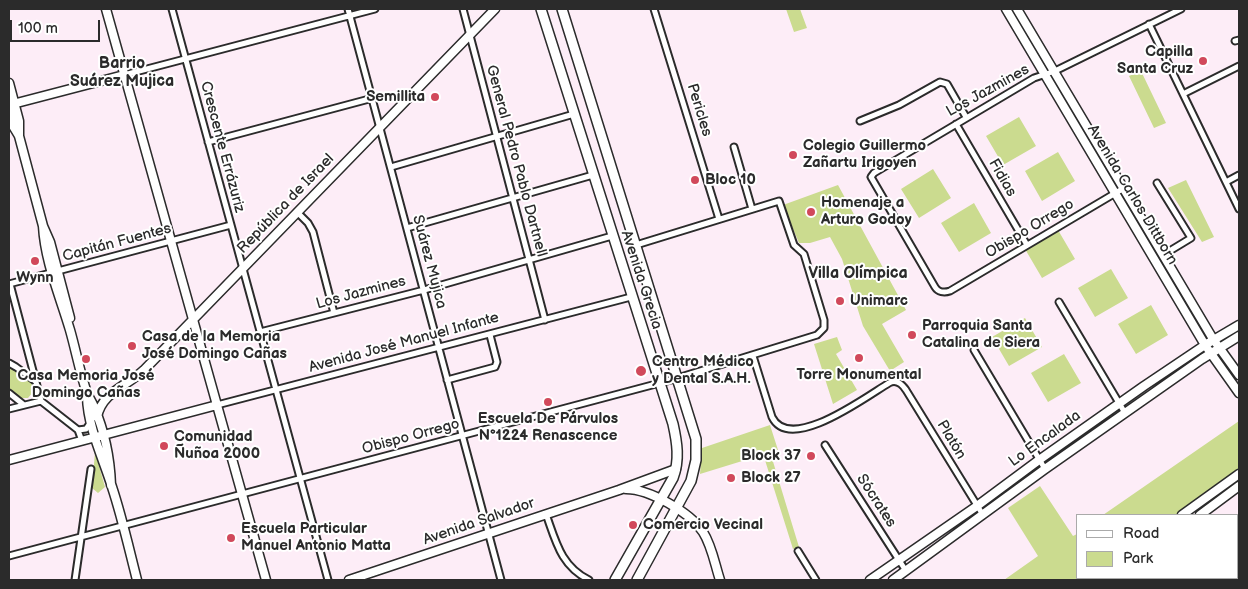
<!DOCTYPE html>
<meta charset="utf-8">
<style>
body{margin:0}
#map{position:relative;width:1248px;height:589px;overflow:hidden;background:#fdedf7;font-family:"Balsamiq Sans",sans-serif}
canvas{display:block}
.frame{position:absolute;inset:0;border:10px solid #2b2b2b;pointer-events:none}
.legend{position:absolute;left:1076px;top:514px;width:162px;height:65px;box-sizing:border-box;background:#fff;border:1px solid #aaa;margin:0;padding:6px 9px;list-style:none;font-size:15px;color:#2b2b2b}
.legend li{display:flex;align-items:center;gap:10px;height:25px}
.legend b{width:25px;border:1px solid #aaa}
.scale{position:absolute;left:10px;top:20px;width:90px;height:22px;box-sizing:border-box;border:2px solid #2b2b2b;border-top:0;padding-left:6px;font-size:15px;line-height:18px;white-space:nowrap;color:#2b2b2b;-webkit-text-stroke:4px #fff;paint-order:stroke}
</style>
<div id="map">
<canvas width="1248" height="589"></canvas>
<div class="frame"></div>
<ul class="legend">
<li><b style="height:6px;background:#fff"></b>Road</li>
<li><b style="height:14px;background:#cbdb8f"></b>Park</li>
</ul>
<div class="scale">100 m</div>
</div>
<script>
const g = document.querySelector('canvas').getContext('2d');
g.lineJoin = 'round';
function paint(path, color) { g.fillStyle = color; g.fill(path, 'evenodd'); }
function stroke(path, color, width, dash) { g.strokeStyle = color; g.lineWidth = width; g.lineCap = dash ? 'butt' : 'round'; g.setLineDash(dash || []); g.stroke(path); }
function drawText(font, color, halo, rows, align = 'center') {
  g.font = font + ' "Balsamiq Sans",sans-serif'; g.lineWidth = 4; g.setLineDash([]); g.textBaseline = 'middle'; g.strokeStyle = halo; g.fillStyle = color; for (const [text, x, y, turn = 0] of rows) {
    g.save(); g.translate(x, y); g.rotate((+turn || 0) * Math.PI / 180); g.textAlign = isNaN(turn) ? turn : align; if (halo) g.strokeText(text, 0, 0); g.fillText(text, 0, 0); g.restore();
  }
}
paint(new Path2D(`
 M786,9H800L807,28L794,32Z
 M1141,71L1166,123L1154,128L1129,76Z
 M1019,117L1036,146L1003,165L986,136Z
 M1058,152L1075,181L1042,201L1025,171Z
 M933,169L951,198L919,218L901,189Z
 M1186,180L1214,237L1202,242L1168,188Z
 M838,185L906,310L882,324L904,362L890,371L863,326L842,259L830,237L810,243H799L783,205Z
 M974,203L991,233L959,252L941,223Z
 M1058,230L1075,259L1042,278L1025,249Z
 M1111,269L1128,298L1095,317L1078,288Z
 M1151,305L1168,335L1136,354L1118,324Z
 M1025,318L1042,347L1009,366L992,337Z
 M837,337L842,350L836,354L857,390L833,404L814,344Z
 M1064,354L1081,383L1048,402L1031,373Z
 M9,366L33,384V392L28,398H20L9,390Z
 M1239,421V471L1177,515H1103Z
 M770,425L778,450L700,474L702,448Z
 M95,452L105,487L98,493L92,488Z
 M771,455L799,547L793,549L764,457Z
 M1040,486L1073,536L1077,534V578H1090L1086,580H1004L1038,556L1008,508Z`), '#cbdb8f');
const street = new Path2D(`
 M172,9L328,580
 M348,9L501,580
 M463,9L545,320
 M654,9L719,219
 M1149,24L1239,209
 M1235,41L1239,40
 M124,75L375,9
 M1183,94L1239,66
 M860,121L899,105L940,82L947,84L966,117
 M956,124L1027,245
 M208,142L373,98
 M734,147L752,209
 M391,167L574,114
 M1226,182L1239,175
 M1157,183L1191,238L1163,255
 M1124,188L950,291C944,293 938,292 935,287L871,177L874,173L1034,78L1055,71L1181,9
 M297,212L308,223L313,232L334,313
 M407,228L593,175
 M9,284L231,225
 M10,284L41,401L78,430L82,441
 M1059,302L1125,413
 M260,332L424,290L612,236
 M974,350L1045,469
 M753,356L772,417C790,454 867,396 889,383C896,379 902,384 906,390L983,515
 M9,363L16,367L35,381
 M447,380L495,367L497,362L490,335
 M9,393L24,405
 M217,405L631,297
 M9,409L41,401
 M78,430L86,429L91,422
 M825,445L906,571
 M546,514C556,542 561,566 589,580
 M798,551L816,580
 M9,556L671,380L817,335L824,328V320L804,254L794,245L779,201L636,245
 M75,580L91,469`);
const secondary = new Path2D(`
 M106,9L266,580
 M1006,9L1205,345L1239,393
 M1017,9L1213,339L1239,375
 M9,83L19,121V136
 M9,105L124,75
 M9,108L13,126L19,136L43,226L50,242L70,318
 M43,226C45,262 60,296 70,330C76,351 80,373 87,393C89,398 92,402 94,407C104,430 110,459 111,485
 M87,397C88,428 103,458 112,487C122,517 129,549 137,580
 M97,417C102,392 127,386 144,370L495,9
 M9,460L217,405
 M626,489C649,489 690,512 703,532C712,546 715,565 720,580
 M1182,515L1239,474
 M1200,515L1239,486
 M349,580L619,490L676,469
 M870,580L977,506L1039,460L1144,386L1205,345L1239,325
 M893,580L1045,469L1202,359L1239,336
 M1091,580L1094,578
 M1110,580L1113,578`);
const primary = new Path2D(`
 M541,9L673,424C677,442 680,460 673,478L615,580
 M562,9L696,439V460L691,481L637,580`);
stroke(street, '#2b2b2b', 9);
stroke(secondary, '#2b2b2b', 11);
stroke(primary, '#2b2b2b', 12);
stroke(street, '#fff', 5);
stroke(secondary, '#fff', 8);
stroke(primary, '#fff', 9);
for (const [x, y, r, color] of [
 [1203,61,5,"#d1495b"],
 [435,97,5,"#d1495b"],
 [793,155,5,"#d1495b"],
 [695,180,5,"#d1495b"],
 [811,212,5,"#d1495b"],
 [35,261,5,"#d1495b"],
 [840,301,5,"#d1495b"],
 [912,335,5,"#d1495b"],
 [132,346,5,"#d1495b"],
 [859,358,5,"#d1495b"],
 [86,359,5,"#d1495b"],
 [641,371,6,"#d1495b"],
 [548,402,5,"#d1495b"],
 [164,446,5,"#d1495b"],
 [811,456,5,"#d1495b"],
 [731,478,5,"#d1495b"],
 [633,525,5,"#d1495b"],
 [231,538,5,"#d1495b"]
]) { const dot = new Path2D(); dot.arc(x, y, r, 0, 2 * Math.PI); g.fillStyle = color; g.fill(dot); stroke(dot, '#fff', 2); }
drawText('bold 15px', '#2b2b2b', '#fff', [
 ["Capilla",1193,52,"right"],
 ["Santa Cruz",1193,69,"right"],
 ["Semillita",425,97,"right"],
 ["Colegio Guillermo",803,146],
 ["Zañartu Irigoyen",803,163],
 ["Bloc 10",705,180],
 ["Homenaje a",821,203],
 ["Arturo Godoy",821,220],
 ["Wynn",35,278,"center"],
 ["Unimarc",850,301],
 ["Parroquia Santa",922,326],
 ["Catalina de Siera",922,343],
 ["Casa de la Memoria",142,337],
 ["José Domingo Cañas",142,354],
 ["Centro Médico",652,362],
 ["y Dental S.A.H.",652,379],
 ["Torre Monumental",859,375,"center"],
 ["Casa Memoria José",86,376,"center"],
 ["Domingo Cañas",86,393,"center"],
 ["Escuela De Párvulos",548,419,"center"],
 ["N°1224 Renascence",548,436,"center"],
 ["Comunidad",174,437],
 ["Ñuñoa 2000",174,454],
 ["Block 37",801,456,"right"],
 ["Block 27",741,478],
 ["Comercio Vecinal",643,525],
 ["Escuela Particular",241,529],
 ["Manuel Antonio Matta",241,546]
], 'left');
drawText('15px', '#2b2b2b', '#fff', [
 ["Los Jazmines",988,91,-29],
 ["Pericles",699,110,73],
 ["Crescente Errázuriz",222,147,75],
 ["General Pedro Pablo Dartnell",516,161,75],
 ["Fidias",1002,178,60],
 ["Avenida Carlos Dittborn",1132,195,59],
 ["República de Israel",286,204,-46],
 ["Obispo Orrego",1030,229,-31],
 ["Capitán Fuentes",117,243,-15],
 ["Suárez Mujica",429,262,75],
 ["Avenida Grecia",641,280,72],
 ["Los Jazmines",361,293,-15],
 ["Avenida José Manuel Infante",404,343,-15],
 ["Obispo Orrego",411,437,-15],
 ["Lo Encalada",1045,439,-36],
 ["Platón",951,440,59],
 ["Sócrates",876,501,57],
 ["Avenida Salvador",479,522,-19]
]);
drawText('bold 16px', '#2b2b2b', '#fff', [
 ["Barrio",122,64],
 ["Suárez Mujica",122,82],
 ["Villa Olímpica",858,274]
]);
</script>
